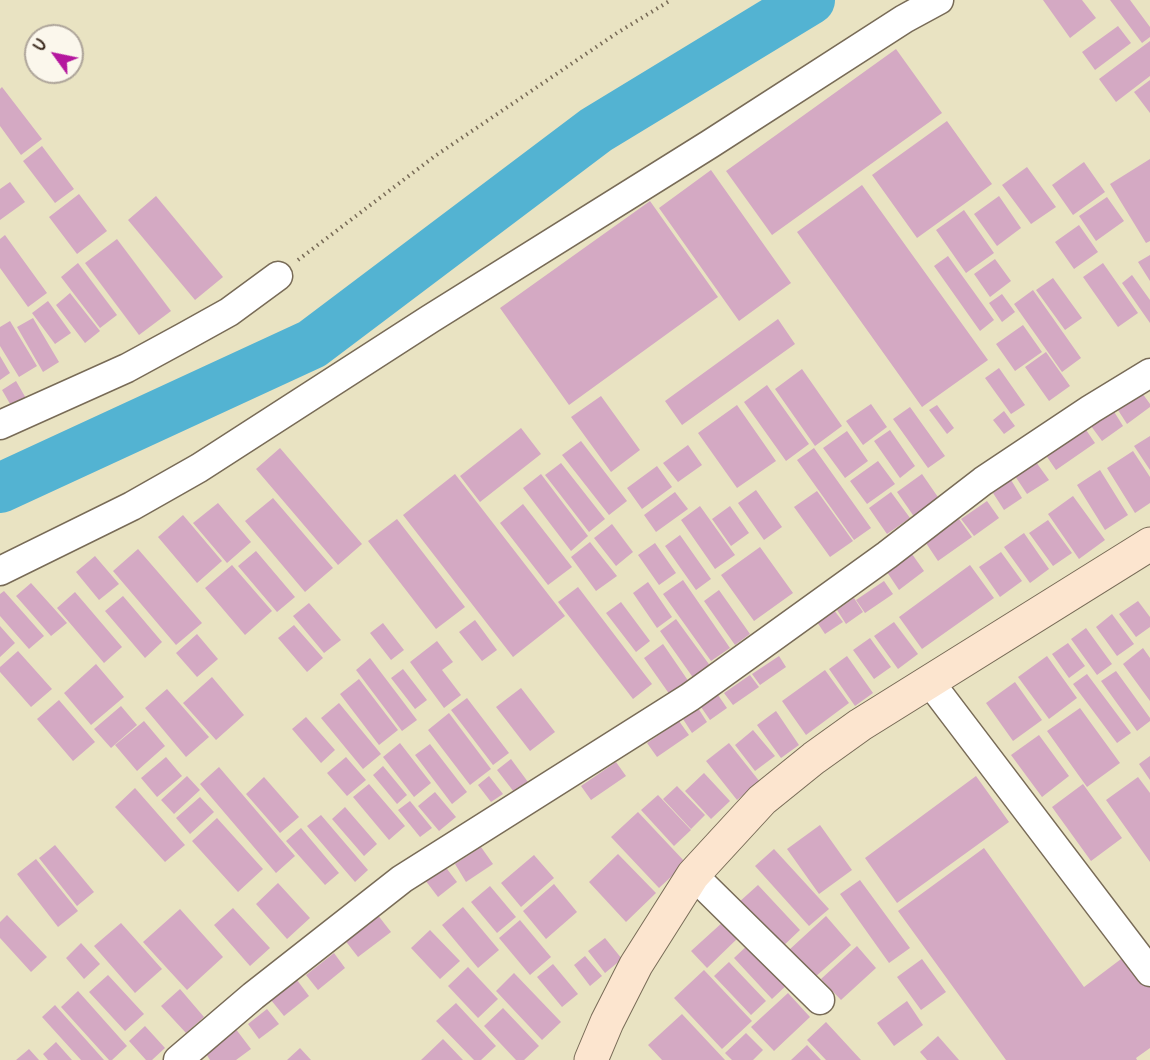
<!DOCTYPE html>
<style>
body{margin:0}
#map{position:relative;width:1150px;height:1060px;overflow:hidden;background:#e9e3c2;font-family:Pangolin,sans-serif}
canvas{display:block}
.north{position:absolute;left:24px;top:24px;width:60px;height:60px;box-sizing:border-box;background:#fbf7ec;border:2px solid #aea59a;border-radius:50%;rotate:303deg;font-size:16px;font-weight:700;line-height:24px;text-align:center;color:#3b2a1e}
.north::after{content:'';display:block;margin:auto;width:21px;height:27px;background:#b5179e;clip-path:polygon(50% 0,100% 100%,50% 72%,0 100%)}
</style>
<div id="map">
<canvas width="1150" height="1060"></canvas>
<div class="north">U</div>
</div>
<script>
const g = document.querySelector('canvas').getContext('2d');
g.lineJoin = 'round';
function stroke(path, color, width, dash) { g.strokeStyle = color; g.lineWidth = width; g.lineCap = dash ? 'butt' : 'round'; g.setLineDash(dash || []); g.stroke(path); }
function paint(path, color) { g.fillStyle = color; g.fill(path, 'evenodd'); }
stroke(new Path2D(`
 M0,488L312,344L596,130L810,0`), '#53b3d2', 50);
paint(new Path2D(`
 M1043,0H1082L1096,18L1070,38Z
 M1110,0H1130L1150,27V37L1142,43Z
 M1118,26L1131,43L1095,70L1082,52Z
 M1150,41V76L1116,102L1099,79Z
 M896,49L942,113L772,235L726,171Z
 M1150,80V113L1134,92Z
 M2,87L42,139L21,155L0,126V89Z
 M947,121L992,184L917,238L872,175Z
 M42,146L74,189L55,203L23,161Z
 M1150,159V241L1146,243L1110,184Z
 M1084,162L1105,192L1073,215L1052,185Z
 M1027,167L1056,207L1031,224L1002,185Z
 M711,170L791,283L739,321L659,208Z
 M10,182L25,202L0,220V189Z
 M862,185L988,360L922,407L797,232Z
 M79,194L107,231L77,254L49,217Z
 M156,196L223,277L195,300L128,220Z
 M999,196L1021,228L997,246L974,214Z
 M1107,197L1124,221L1096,241L1079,216Z
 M650,201L718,297L569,405L500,308Z
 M964,210L994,253L966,273L936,230Z
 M1079,225L1098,252L1074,269L1055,242Z
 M5,235L47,293L28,307L0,268V239Z
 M117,239L171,311L139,335L85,263Z
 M1150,255V281L1138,262Z
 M948,256L994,320L980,331L934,266Z
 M995,259L1011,281L990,297L974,274Z
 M78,263L117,315L100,328L61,277Z
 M1103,263L1138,313L1118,327L1083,277Z
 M1132,275L1150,300V323L1122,283Z
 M1053,278L1082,318L1065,330L1036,290Z
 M1033,290L1081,358L1062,372L1014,304Z
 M70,293L100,331L85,343L56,305Z
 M1002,294L1015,312L1002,322L989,303Z
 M48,301L71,333L55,344L32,313Z
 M33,318L59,362L43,372L17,327Z
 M778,319L795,344L682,425L665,401Z
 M10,321L37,366L19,377L0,346V327Z
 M1023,325L1042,352L1015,371L996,344Z
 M1046,352L1070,386L1049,401L1025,367Z
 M0,356L10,373L0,380Z
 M999,368L1025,405L1011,414L985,378Z
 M802,369L842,426L815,446L775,389Z
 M16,381L27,400L13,409L2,390Z
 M767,385L809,444L786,461L744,402Z
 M1140,390L1150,404V407L1127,424L1116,407Z
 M601,396L640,450L611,472L571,417Z
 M871,404L887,427L863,445L846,421Z
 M737,405L776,461L737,488L698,433Z
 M937,405L954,428L947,434L929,410Z
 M910,407L945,456L928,468L893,419Z
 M1113,410L1123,426L1102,441L1091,426Z
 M1004,411L1015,426L1004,434L993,420Z
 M1082,424L1095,443L1056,470L1043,451Z
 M521,428L541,454L480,502L460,476Z
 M890,430L915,466L900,478L874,441Z
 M847,431L868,461L845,478L823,448Z
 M1150,436V470L1134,446Z
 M581,441L627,501L609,515L562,455Z
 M688,445L702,465L678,482L663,463Z
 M280,448L362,544L338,565L256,469Z
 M814,448L871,528L854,540L797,460Z
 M1133,451L1150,477V503L1135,513L1107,468Z
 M878,461L895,484L867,504L850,481Z
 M1036,462L1049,480L1027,494L1015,476Z
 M561,463L605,519L589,532L545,475Z
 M657,466L672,487L642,509L627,488Z
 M1100,470L1128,515L1105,530L1077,485Z
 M455,474L565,616L513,657L403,515Z
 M541,474L588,536L571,551L523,488Z
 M922,474L940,500L915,518L897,492Z
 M1011,480L1022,498L1004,510L993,493Z
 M756,490L782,527L764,540L738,503Z
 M817,491L853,541L830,557L794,507Z
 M675,492L688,509L656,532L644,515Z
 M891,492L910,518L887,534L869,508Z
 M1073,496L1105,540L1079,559L1048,514Z
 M273,498L333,568L305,592L245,521Z
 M987,501L999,518L974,536L961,519Z
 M218,503L251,542L227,563L193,523Z
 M523,504L572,567L548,585L500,523Z
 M700,506L735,555L715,569L681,520Z
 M730,506L749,533L731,546L712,519Z
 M183,515L222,561L197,583L158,537Z
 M397,519L465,607L436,629L368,541Z
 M959,519L972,537L938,561L926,543Z
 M1048,520L1072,553L1053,566L1029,533Z
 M612,524L633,552L616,566L594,538Z
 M1024,533L1049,569L1030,583L1004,547Z
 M680,535L711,579L696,590L665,546Z
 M590,542L617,576L596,591L571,557Z
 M655,543L676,573L659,585L638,555Z
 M760,547L793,593L754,621L721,575Z
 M138,549L202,623L176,645L113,571Z
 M256,551L295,597L277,612L238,566Z
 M1001,552L1022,581L1000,597L979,567Z
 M912,554L924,571L899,590L887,572Z
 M95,556L119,584L99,600L76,572Z
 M232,565L272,611L245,635L205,588Z
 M970,565L994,598L922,649L899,617Z
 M683,580L730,648L711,661L663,594Z
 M884,581L893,594L865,613L856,600Z
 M648,582L672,617L657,628L633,593Z
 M31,583L67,623L51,636L16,596Z
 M578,587L652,684L633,699L558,602Z
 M719,590L750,634L735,645L704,601Z
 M4,591L44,636L29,649L0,616V594Z
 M75,592L122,647L104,663L57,608Z
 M123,596L162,642L145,658L105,611Z
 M854,598L863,612L846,624L837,610Z
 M1138,601L1150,617V627L1136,637L1119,614Z
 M621,602L650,641L636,652L606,613Z
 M309,603L341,640L324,653L293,616Z
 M834,610L843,622L825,634L817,622Z
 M1112,614L1134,644L1117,656L1096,627Z
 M676,619L711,667L694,679L660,631Z
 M475,620L497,650L482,661L459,632Z
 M894,622L918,654L898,669L874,636Z
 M383,623L404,650L391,660L370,633Z
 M294,625L323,658L307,672L278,638Z
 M0,626L15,643L0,657Z
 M1086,628L1112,664L1097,675L1071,639Z
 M197,634L218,659L197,677L176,653Z
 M870,638L891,667L874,679L853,650Z
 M437,641L453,662L442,670L461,695L444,708L410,662Z
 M1068,643L1085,666L1069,678L1052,654Z
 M663,644L689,682L670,695L644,658Z
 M1143,648L1150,658V701L1123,664Z
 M18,651L52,689L31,707L0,672V667Z
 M779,656L786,667L760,685L752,674Z
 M847,656L873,693L855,706L829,669Z
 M1047,656L1077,698L1049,719L1018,677Z
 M370,658L417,720L402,731L356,670Z
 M96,664L124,697L91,725L64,693Z
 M403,669L427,700L415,709L391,678Z
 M825,670L849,703L806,735L782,701Z
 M1116,671L1150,718V721L1137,731L1101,681Z
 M1087,674L1131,733L1117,743L1073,684Z
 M750,675L759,687L733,705L724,693Z
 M212,677L244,715L216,740L183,703Z
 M359,679L398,730L379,745L340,694Z
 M1015,682L1042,720L1013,741L986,703Z
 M521,688L555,732L530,751L496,707Z
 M167,689L209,737L186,757L145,708Z
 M718,695L727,708L710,720L701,707Z
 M467,698L509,753L493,765L451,710Z
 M59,700L95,742L73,761L37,719Z
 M339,703L381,754L363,769L321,718Z
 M121,706L137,725L111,748L94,729Z
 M698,708L707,722L692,733L683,719Z
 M1080,708L1120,763L1087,787L1047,731Z
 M776,711L799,745L781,758L757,725Z
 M449,713L491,769L470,785L428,730Z
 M306,717L335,750L321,763L292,729Z
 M144,721L165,746L137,771L115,745Z
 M679,721L689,735L657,757L647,743Z
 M753,730L775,756L755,771L735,745Z
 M1039,735L1069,776L1042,797L1011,755Z
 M400,743L431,783L414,797L383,757Z
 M729,743L760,782L737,800L706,761Z
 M430,744L467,792L452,804L415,755Z
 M1150,756V780L1139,764Z
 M166,757L182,776L157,797L141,778Z
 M346,757L366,780L347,796L327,773Z
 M511,759L528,782L514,792L497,770Z
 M616,762L626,776L591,800L581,786Z
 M383,766L407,795L397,804L373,775Z
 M219,767L295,856L276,873L200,784Z
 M704,773L730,801L711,819L685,791Z
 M187,776L200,790L174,814L161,800Z
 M489,776L503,794L491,802L478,785Z
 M976,776L1009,822L897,903L865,858Z
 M264,777L299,817L280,833L246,794Z
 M1138,777L1150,793V862L1106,800Z
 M369,784L405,826L389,840L353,797Z
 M1083,784L1122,838L1091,861L1052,807Z
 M677,786L705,815L691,829L663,799Z
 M135,788L185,845L165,862L115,807Z
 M435,792L456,817L439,831L418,806Z
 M658,795L691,830L674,846L641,810Z
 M200,797L214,812L190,834L176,818Z
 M410,801L432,828L420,837L398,810Z
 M345,807L377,844L364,856L332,819Z
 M638,812L686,863L659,888L611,837Z
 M321,815L368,870L355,882L307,826Z
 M217,818L263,869L238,892L192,841Z
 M820,825L852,870L819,894L787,849Z
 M301,828L339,873L325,885L286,841Z
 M55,845L94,892L77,906L39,858Z
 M481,847L493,864L466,882L455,864Z
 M984,848L1084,987L1129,953L1150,983V1048L1136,1058L1137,1060H1006L898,911Z
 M774,849L829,909L809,926L755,866Z
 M618,854L656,893L626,922L589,882Z
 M534,855L554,878L521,907L501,883Z
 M36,859L78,911L58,927L17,874Z
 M444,865L457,882L438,897L425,880Z
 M860,880L910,948L889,963L840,894Z
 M278,883L310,918L287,939L256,904Z
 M554,884L577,912L546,939L523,911Z
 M758,885L800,930L780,949L738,903Z
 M490,886L516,917L497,933L471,902Z
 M463,907L499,950L478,968L442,925Z
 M233,908L270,948L250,966L214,925Z
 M180,909L223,957L187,990L143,942Z
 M377,914L391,932L358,957L344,939Z
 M7,915L47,957L31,972L0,938V922Z
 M826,916L851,945L814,978L789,950Z
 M520,920L551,957L530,975L499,938Z
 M724,921L739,937L707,968L691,951Z
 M121,923L162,969L135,993L94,946Z
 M430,930L460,961L440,979L411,948Z
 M605,938L622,959L605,973L588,951Z
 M751,942L789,983L772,999L734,958Z
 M81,943L100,964L84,979L66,958Z
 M857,946L876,968L841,1000L821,979Z
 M334,953L345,968L318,990L306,975Z
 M585,956L602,976L590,986L574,965Z
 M922,959L946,992L921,1010L897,977Z
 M729,962L766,1001L751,1015L714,976Z
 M553,964L578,994L562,1007L537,977Z
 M468,967L498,999L478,1018L448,986Z
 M704,970L752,1021L722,1049L674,998Z
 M514,973L561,1022L542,1040L496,991Z
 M108,975L144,1014L125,1031L89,992Z
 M297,980L309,996L284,1016L271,1000Z
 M180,989L204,1017L186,1033L161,1006Z
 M78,991L127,1046L112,1060H109L61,1007Z
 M788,993L810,1017L774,1051L751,1027Z
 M907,1001L923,1025L894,1046L877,1023Z
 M456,1003L496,1046L481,1060H474L436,1021Z
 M55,1005L104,1060H81L42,1017Z
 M503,1008L539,1046L524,1060H516L484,1026Z
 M267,1009L279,1024L259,1039L248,1024Z
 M682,1014L725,1060H662L648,1045Z
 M826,1022L861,1060H826L807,1040Z
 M145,1026L165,1048L152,1060H146L129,1041Z
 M235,1028L251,1049L236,1060H210L205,1052Z
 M746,1033L763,1050L753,1060H732L725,1053Z
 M938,1036L959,1060H927L920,1052Z
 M443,1039L463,1060H421Z
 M56,1042L72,1060H48L43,1054Z
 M807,1045L821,1060H791Z
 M300,1048L311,1060H287Z
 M29,1049L39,1060H16Z`), '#d4a9c3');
const street = new Path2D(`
 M0,425L127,368L184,337L229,312L278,276
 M0,571L132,506L199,468L430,319L710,144L904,19L939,0
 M929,681L1150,972
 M693,875L820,1000
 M178,1060L253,996L402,879L690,697L887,555L983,481L1091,409L1150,373`);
const secondary = new Path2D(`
 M591,1060L607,1022L636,965L693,875L762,800L814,758L860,725L1150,544`);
stroke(street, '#786b57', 31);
stroke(secondary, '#786b57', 35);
stroke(new Path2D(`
 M298,260L435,156L617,33L671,0`), '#786b57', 4, [1.5, 4.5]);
stroke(street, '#fff', 28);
stroke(secondary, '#fce5cf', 33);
</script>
